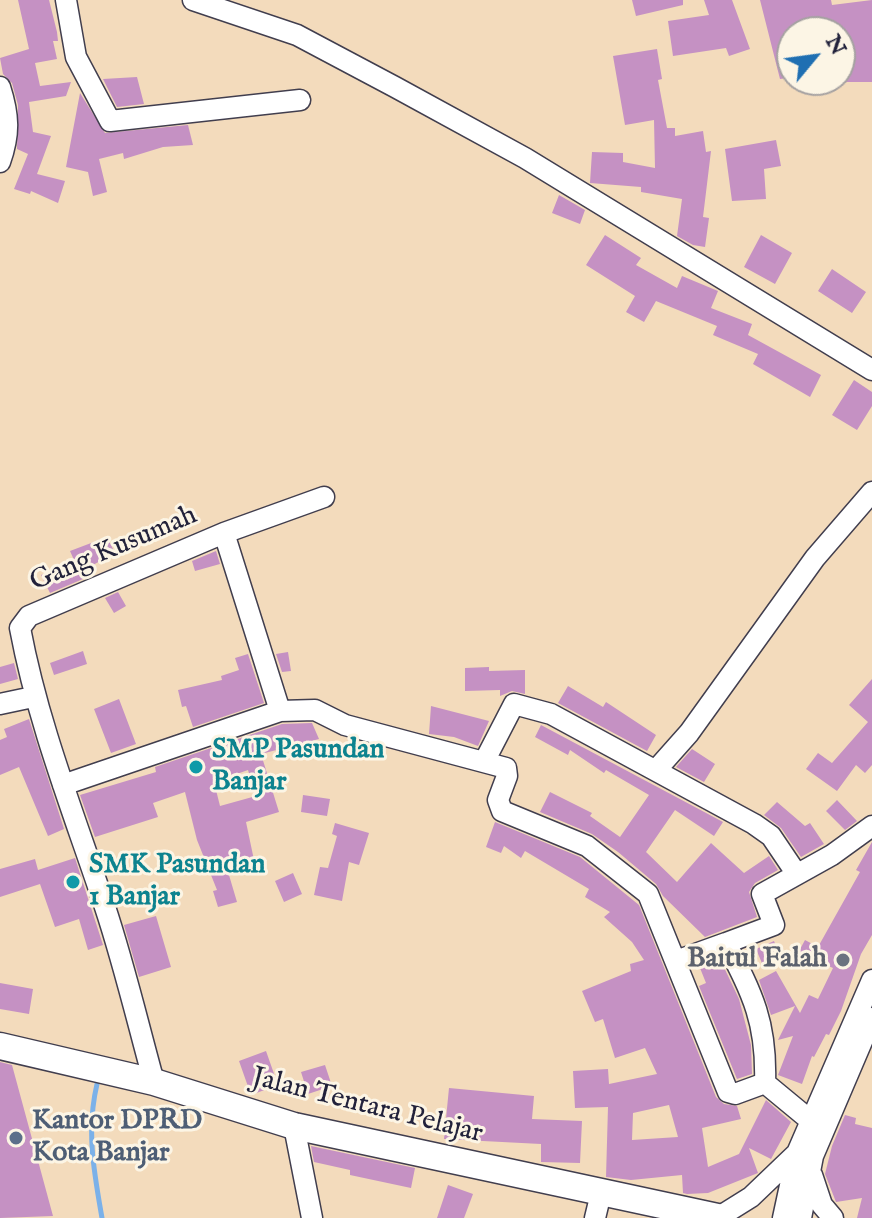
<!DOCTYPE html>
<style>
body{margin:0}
#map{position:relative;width:872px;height:1218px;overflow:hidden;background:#f3dbbc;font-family:"IM FELL English",serif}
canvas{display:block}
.north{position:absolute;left:776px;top:16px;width:80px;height:80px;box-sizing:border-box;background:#fcf5e5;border:2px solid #a5a1a1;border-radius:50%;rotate:61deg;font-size:22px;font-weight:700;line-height:32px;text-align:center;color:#22223b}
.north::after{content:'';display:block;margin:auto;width:28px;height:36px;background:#1f6fb2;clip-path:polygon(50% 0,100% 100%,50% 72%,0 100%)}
</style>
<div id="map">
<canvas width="872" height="1218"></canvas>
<div class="north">N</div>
</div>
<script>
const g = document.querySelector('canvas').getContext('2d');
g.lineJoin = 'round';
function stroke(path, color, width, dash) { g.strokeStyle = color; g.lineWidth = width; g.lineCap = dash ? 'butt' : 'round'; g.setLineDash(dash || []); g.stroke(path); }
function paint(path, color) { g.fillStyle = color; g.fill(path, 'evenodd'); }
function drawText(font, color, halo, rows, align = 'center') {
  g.font = font + ' "IM FELL English",serif'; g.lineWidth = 6; g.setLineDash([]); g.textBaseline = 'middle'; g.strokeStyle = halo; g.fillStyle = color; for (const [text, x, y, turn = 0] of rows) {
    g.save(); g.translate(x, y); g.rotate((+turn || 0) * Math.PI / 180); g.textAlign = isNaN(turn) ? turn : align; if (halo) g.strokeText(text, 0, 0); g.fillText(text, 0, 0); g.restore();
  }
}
stroke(new Path2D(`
 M97,1084C86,1131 94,1172 102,1218`), '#7bb1e9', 5);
paint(new Path2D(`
 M18,0H49L57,32L58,41H53L57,59L35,63L40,86L71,82L66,96L29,102L33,132L51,136L37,174L65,181L58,203L31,191L30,194L14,189L28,154L17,149L18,105L12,83L3,74L0,58L29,49Z
 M632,0H683V5L636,16Z
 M704,0H732L750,49L729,56L726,48L673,56L668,21L709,15Z
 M760,0H831L832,5L872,0V82H842V32H784L787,78L780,79Z
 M657,49L662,79L658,80L667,128H675V136L703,131L706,152L711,151L703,217L709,218L705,247L693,245L677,236L682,199L641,192V187L590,183L592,152L623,153V162L655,168L654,120L625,125L613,56Z
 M137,77L144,104L117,107L103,79Z
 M80,93L105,133L188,125L193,145L163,147L124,159L123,153L99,159L107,192L93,196L88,172L66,167Z
 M776,140L781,166L764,169L766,199L732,201L725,149Z
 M559,195L585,210L580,224L552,213Z
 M605,235L641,258L636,265L677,288L682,276L718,291L711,308L752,324L748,335L821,375L810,397L753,364L758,354L713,335L717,326L656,301L644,322L626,312L635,296L586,265Z
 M761,235L792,253L775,284L744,267Z
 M832,269L866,292L852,313L818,291Z
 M854,380L872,392V406L857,430L832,415Z
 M107,537L115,553L80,572L83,579L50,593L41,575L74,560L70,551Z
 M216,551L220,564L195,571L192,561Z
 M118,592L126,606L114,613L105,598Z
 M83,651L87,664L54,675L50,663Z
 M288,652L291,671L282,672L276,654Z
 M248,654L264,703L193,727L186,706L182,707L178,690L222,680L221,676L239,670L235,658Z
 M14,663L18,679L0,684V667Z
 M489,667V671L525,670V694L512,691L500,696V690L465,691V668Z
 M872,679V765L865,773L856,765L837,791L806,769L818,753L832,763L868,722L849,705Z
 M568,686L603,707L606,702L656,735L647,751L558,703Z
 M119,699L136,744L111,753L94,709Z
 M431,706L489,721L478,746L454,737L429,734Z
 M29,719L64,829L48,836L19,767L0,775V740L7,737L4,729Z
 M312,723L319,739L261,754L279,812L246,822L254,860L226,865L237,902L218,907L213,891L217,890L197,840L185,792L153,803L158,817L95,837L80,795L156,772L155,767L282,724ZM248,770L256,796L220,806L214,782Z
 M541,725L723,822L714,836L675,810L646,852L677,882L711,843L744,873L769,856L778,870L755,883L749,892L757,917L705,937L663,896L656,884L618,852L592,834L540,812L550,792L592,813L590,816L620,837L649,795L606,770L604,773L570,750L568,755L535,737Z
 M692,749L715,764L704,782L676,767Z
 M303,795L330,799L327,816L301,812Z
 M837,800L857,821L845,830L826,811Z
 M777,802L805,826L810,823L824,844L801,857L781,828L764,815Z
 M495,822L580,857L639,905L716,1097L724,1104L737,1106L741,1119L702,1128L708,1167L739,1154L766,1100L791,1122L771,1159L749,1148L758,1173L708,1193L687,1194L683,1193L682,1175L631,1180L606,1177L608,1107L575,1108L573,1071L608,1069L609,1084L657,1074L645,1048L615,1058L603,1019L595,1022L582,991L631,971L630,964L644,960L632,942L604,917L610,912L585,897L589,889L525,851L521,858L504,846L501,853L486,847ZM669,1105L678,1137L632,1140L633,1113Z
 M335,823L369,833L359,865L349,862L342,901L314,895L320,867L328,868L337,836L332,834Z
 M872,842V935L861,954L841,1011L829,1035L826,1034L814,1057L812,1056L802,1084L778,1075L793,1036L778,1040L795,1006L771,1015L759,980L776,971L800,1013L809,995L818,999L833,968L798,953L805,940L818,947L860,872L856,870Z
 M75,858L103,945L88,950L79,919L55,927L40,884L0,897V869L35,859L38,870Z
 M293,873L302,894L284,902L275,881Z
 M156,916L171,967L139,977L124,925Z
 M774,941L782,961L764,968L756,949Z
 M720,959L739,999L751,1045L752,1074L737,1079L699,986L706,983L700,968Z
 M0,983L33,989L29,1014L0,1009Z
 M266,1051L278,1085L251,1095L239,1061Z
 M0,1062L12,1065L53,1216L0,1218Z
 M325,1065L332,1086L308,1094L301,1072Z
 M449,1088L534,1096L532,1119L582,1121L580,1163L541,1162V1144L444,1139Z
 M845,1115L856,1118L855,1124L872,1128V1218H857L862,1198L836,1202L825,1174L832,1146Z
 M311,1146L415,1168L411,1188L350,1175V1170L314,1162Z
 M448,1185L473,1194L464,1218H437Z`), '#c591c3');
const minor = new Path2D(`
 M66,0L76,57L110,121L300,100
 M193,0L297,35L395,87L525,158L872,370
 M0,87C9,115 10,134 0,162
 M224,533L324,497
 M0,704L33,697
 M280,711L315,710L345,725L506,768L507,776L498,800L502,811L587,846L648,894L728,1092L735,1094L765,1083L811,1121
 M485,760L514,704L551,714L754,824L771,836L796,873
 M657,769L689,733L815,558L872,492
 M63,785L280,711L224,533L29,616L20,628C38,724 74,814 105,907C124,964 138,1024 154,1082
 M726,943L774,925L762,894L832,855L872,826
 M676,961L726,943C753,995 767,1023 765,1083
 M294,1126L312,1218
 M812,1175L822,1205L833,1218
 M719,1217L751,1197L797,1153
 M595,1218L601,1193
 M783,1218L797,1153L872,980
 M801,1218L813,1156L872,1018`);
const major = new Path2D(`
 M0,1046L154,1082L294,1126L722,1218`);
stroke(minor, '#413e4e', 23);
stroke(major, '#413e4e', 29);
stroke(minor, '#fff', 20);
stroke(major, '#fff', 26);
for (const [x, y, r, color] of [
 [196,767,8,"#0f9aa8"],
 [73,882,8,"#0f9aa8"],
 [843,960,8,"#6b7280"],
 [16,1138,8,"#5c6f8a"]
]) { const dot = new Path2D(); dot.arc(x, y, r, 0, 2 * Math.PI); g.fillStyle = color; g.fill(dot); stroke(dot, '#fcf5e5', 3); }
drawText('28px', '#22223b', '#fcf5e5', [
 ["Gang Kusumah",114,550,-23],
 ["Jalan Tentara Pelajar",367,1107,14]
]);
drawText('bold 28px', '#0d838f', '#fcf5e5', [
 ["SMP Pasundan",212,751],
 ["Banjar",212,783],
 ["SMK Pasundan",89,866],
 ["1 Banjar",89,898]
], 'left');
drawText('bold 28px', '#5b616d', '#fcf5e5', [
 ["Baitul Falah",827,960]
], 'right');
drawText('bold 28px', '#4e5e75', '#fcf5e5', [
 ["Kantor DPRD",32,1122],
 ["Kota Banjar",32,1154]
], 'left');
</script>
